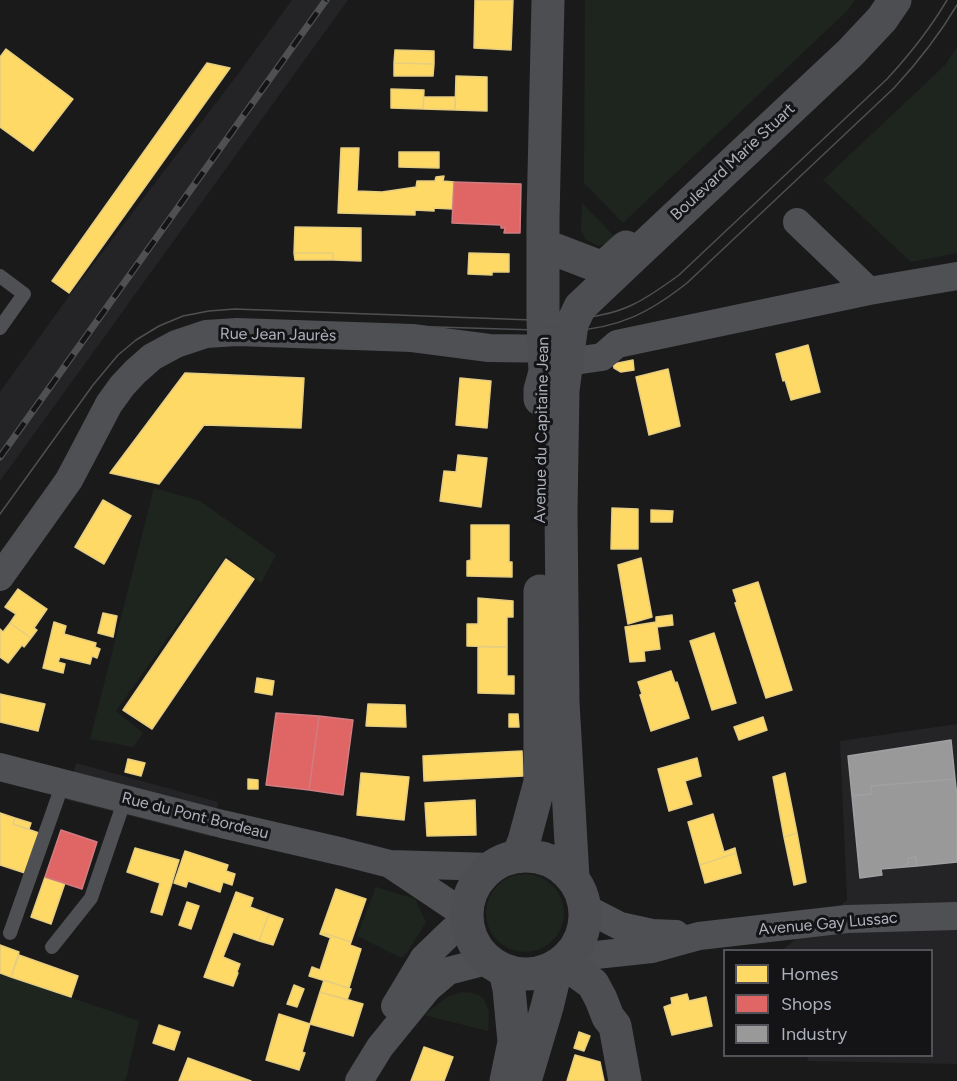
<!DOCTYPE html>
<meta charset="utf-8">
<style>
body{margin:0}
#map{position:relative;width:957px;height:1081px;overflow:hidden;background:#1a1a1b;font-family:Figtree,sans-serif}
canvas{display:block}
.legend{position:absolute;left:723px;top:949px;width:210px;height:108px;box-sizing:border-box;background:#141417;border:2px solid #515359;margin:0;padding:8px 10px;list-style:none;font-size:18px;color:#acb1bb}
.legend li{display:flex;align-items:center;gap:12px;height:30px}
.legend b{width:30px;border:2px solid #515359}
</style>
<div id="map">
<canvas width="957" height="1081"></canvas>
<ul class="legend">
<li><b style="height:16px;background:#ffd966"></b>Homes</li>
<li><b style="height:16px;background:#e06666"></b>Shops</li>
<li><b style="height:16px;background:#999"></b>Industry</li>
</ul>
</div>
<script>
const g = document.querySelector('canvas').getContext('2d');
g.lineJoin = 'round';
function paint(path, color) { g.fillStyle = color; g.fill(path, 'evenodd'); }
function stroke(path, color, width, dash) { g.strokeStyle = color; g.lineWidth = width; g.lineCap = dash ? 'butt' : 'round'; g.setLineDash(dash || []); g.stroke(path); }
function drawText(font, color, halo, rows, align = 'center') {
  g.font = font + ' Figtree,sans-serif'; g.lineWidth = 6; g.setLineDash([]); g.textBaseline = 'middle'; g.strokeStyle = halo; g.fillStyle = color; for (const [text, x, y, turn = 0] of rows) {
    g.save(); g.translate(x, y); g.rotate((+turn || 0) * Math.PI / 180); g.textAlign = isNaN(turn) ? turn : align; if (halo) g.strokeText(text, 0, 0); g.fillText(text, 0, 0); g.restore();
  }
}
paint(new Path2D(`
 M292,0H348L0,481V392L69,296L241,70Z
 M957,724V1064L808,1061L807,1056H932V950H782L847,900L840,741Z
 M76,763L218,802L212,837L67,800Z`), '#242427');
paint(new Path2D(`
 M585,0H855L847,11L623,223L584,183Z
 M957,47V253L911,262L823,180L945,65Z
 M582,203L614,236L608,242L599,246L586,240L581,230Z
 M154,488L200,501L276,555L261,583L226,556L116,711L143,733L133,747L90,739Z
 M486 913a39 39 0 1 1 78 0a39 39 0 1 1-78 0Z
 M376,887L415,899L426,922L407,953L401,958L357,936Z
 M0,973L139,1021L127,1075L124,1081H0Z
 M462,992L473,993L483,997L489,1011L488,1031L424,1015L447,997Z`), '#1e251f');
const homes = new Path2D(`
 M475,0H513L511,50L474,48Z
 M6,49L73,99L33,151L0,127V57Z
 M395,50L434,51V64L394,63Z
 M207,63L230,68L69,293L52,281Z
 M394,63L434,64L433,76H394Z
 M456,76L487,77V111L455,110Z
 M391,89L424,90L423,109L391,108Z
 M424,97H455V110L423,109Z
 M341,148H359L357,191L382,192L416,187L417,181H435L436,177L444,176L443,181L454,182L452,209L434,208V211L415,210V215L338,213Z
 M399,152H439V168L399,167Z
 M295,227L361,228V261L333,260V253H294Z
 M294,253H333V260H295Z
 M469,253L509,254V272H492V275L468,274Z
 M808,345L820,392L791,400L785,380L783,381L776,354Z
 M633,360L634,370L621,372L614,368L613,364Z
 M668,369L680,426L649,435L636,377Z
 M185,373L304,378L301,428L204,425L159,484L110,473Z
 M460,378L491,381L487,428L456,425Z
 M458,455L487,458L481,507L440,501L444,471L456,472Z
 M103,500L131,516L104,564L75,547Z
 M612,508L638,509V549H611Z
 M651,510L673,511L672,522H651Z
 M471,525H509V562H512V577L467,576V561L471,560Z
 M641,558L652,617L628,624L618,565Z
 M226,559L254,579L152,729L123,710Z
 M758,582L792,690L766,698L735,603L737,602L733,590Z
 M18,589L47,609L34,628L37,630L31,638L10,623L16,614L5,607Z
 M478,598L513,601V617H507V647L467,646V624H478Z
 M103,613L117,616L113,637L98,633Z
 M672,615L673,625L657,627L660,649L644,651L645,661L630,662L625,627L656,622V617Z
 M54,622L66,626L64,634L96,643L95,647L100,649L97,658L92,656L90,664L60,657L58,662L65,664L63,673L43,668Z
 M10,623L31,638L24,647L22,645L8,663L0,657V629L3,632Z
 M714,633L736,703L712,710L690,641Z
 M478,647H507V676H514V694L478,693Z
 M671,671L675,683L677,682L689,718L651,731L640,695L642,694L638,682Z
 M257,678L274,681L272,695L255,692Z
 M0,694L45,704L38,731L0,722Z
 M368,704L405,705L406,727L366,726Z
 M509,714H518L519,727H509Z
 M763,717L767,730L739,740L734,727Z
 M522,751L523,776L424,781L423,756Z
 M697,758L701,776L685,781L692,804L669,811L658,769Z
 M128,759L145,763L141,776L125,772Z
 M361,773L409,777L404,820L357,815Z
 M785,773L797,833L784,837L773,777Z
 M248,779L258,780V789H248Z
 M475,800L476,835L427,836L425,803Z
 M0,813L15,818L13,824L39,833L25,873L0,865Z
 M713,814L724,852L735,848L736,853L700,865L688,822Z
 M15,818L31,823L29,829L13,824Z
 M797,833L806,882L794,885L784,837Z
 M135,848L179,860L162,915L151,912L160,883L127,872Z
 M185,851L228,865L226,871L235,874L232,885L223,882L220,892L188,881L186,887L174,883Z
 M736,853L741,873L705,883L700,865Z
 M45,877L65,883L51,924L31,917Z
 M336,889L366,899L351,942L324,933L323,935L320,934Z
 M236,892L253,898L250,907L269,914L259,941L233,932L223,957L240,964L237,972L238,973L233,986L204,977Z
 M187,902L199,906L191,929L179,925Z
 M269,914L283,919L273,945L259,941Z
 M324,933L351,942L350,945L361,949L349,988L309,976L312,967L320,970L330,939L331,938L323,935Z
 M0,945L19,952L11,977L0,973Z
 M19,955L78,976L71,997L11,977Z
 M324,980L351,989L347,1000L320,992Z
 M294,985L304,989L297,1007L287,1004Z
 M320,992L363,1004L353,1036L310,1024Z
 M687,994L689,1001L706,997L712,1026L672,1035L664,1007L672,1004L671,998Z
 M279,1014L310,1024L302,1052L305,1053L299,1070L266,1060Z
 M159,1025L180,1032L174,1050L153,1043Z
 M579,1032L590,1036L584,1051L574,1048Z
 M424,1047L453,1057L444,1081H411Z
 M575,1055L600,1062L604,1081H567Z
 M188,1058L251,1081H179Z`);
paint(homes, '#ffd966');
stroke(homes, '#e6cd80', 1.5);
const shops = new Path2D(`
 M454,182L521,184L520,233H504L505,228H501V225L452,223Z
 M276,713L319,716L309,790L266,785Z
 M319,716L353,720L343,795L309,790Z
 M61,830L97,842L82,889L45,877Z`);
paint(shops, '#e06666');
stroke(shops, '#d07c80', 1.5);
const industry = new Path2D(`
 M951,740L955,779L871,786L872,794L852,796L848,756Z
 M955,779L957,796V862L917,866L916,857L908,858V862L905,867L881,869L882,875L860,878L852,796L872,794L871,786Z
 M916,857L917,866L905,867L908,862V858Z`);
paint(industry, '#999');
stroke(industry, '#9fa0a3', 1.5);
stroke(new Path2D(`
 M0,276L24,294L0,328
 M10,933L63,783
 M52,947L91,898L125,799`), '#4e5054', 14);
stroke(new Path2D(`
 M797,222L869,291L957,276
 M567,362L602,357L617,344L869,291
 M0,577L69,480L109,404L122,386L135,372L152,357L176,344L206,334L237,332L412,338L489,348L566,349
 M0,767L222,824L343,852L390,864L492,867
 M390,864L466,915
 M585,908L620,926L652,933L676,934
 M568,958L652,949L699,936L847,919L957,916
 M395,1006L424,958L452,931L467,921
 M359,1081L380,1047L428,988L448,971L487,961`), '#4e5054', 28);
stroke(new Path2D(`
 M556,250L603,268L626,247
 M540,399V390L545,372L543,320V218L548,0
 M467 915a59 59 0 1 1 118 0a59 59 0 1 1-118 0Z
 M518,856L524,841L540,782V591
 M573,878L563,702L561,511L563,390L572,324L580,307L637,253L850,53L882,19L895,0
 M563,962L593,984L601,999L608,1017L615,1026L625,1081
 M505,971L509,989L514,1042L506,1081
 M525,1081L547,1007L557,966`), '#4d4e52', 33);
stroke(new Path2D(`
 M0,514L93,385L118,355L136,340L159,326L183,316L209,311L235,309L559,321C584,318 609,316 632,305C649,297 664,286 679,275L887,79C910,54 930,29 947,0
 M0,555C18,531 37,507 53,481C96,412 115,337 209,322C218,321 227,321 236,321L570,331C619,328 649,313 687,283L894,88C919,61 938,37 957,5`), '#4e5052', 1.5);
const rail = new Path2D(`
 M0,457L326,0`);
stroke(rail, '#4e5052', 7);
stroke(rail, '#141417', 4.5, [14]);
drawText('16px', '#acb1bb', '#141417', [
 ["Boulevard Marie Stuart",733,162,-43],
 ["Rue Jean Jaurès",278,335,1],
 ["Avenue du Capitaine Jean",542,430,-89],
 ["Rue du Pont Bordeau",195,816,14],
 ["Avenue Gay Lussac",828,924,-5]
]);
</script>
